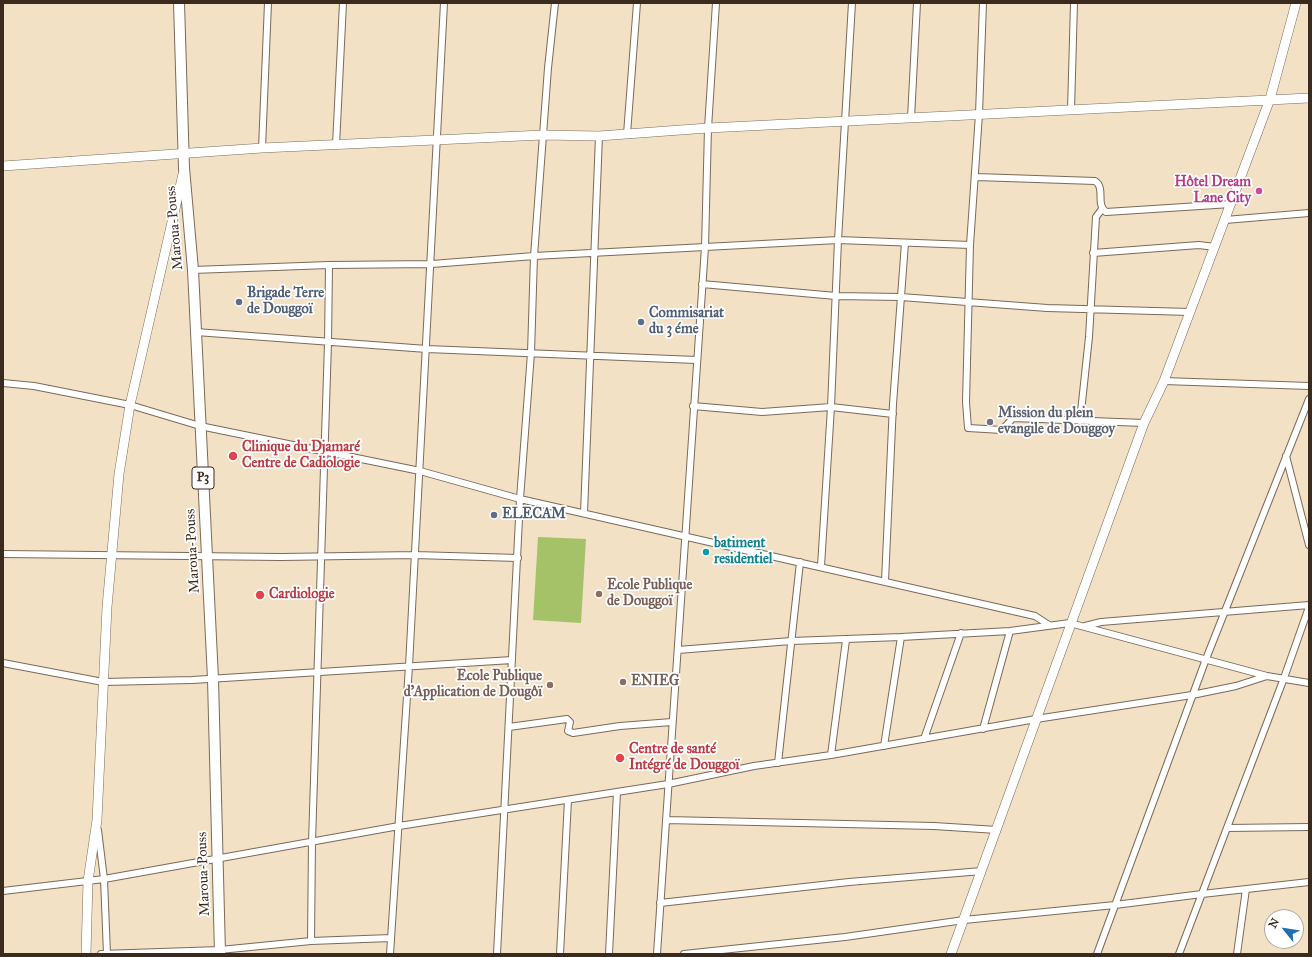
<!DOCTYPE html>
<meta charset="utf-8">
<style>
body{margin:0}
#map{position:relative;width:1312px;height:957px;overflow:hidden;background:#f3e1c6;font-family:"IM FELL Great Primer",serif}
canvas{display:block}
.frame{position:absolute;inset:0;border:4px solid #3b2a1e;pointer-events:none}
.north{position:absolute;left:1264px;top:909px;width:40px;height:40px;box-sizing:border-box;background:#fff;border:1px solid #b1aaa5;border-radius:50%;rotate:300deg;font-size:11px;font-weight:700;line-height:16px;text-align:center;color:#3b2a1e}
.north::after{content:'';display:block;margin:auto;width:14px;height:18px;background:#1f6fb2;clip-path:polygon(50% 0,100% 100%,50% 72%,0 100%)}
</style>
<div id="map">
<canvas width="1312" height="957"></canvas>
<div class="frame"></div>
<div class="north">N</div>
</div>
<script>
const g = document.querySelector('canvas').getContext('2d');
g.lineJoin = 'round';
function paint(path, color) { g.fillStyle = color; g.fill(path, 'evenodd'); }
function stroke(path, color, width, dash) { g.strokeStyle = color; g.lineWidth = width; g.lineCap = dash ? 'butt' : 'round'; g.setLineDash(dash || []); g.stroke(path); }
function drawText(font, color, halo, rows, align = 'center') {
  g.font = font + ' "IM FELL Great Primer",serif'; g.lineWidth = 3.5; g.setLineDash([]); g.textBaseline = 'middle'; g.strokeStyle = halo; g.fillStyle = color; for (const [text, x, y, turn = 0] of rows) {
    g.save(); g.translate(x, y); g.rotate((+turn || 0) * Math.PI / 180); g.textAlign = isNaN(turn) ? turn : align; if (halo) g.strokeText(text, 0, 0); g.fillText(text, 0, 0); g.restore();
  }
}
paint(new Path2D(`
 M538,537L586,539L581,623L533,620Z`), '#a6c269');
const street = new Path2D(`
 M1071,110L1074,3
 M911,118L917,3
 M627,134L637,3
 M336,145L343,3
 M262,148L268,3
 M976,177L1095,181C1106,188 1095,204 1106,212L1231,204
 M1225,220L1309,213
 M970,245L966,402L968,428L1002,430L1013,418L1144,423
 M1093,253L1199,245L1215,247
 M193,270L329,265L432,264L534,256L838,240L852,3
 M702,284L836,296L901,297L1047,308L1190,312
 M196,332L427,349L696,360
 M1164,381L1309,386
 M3,383L34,386L130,405L200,426L420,471L520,499L1035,616L1049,625
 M693,406L762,412L831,407L893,414
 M1080,421L1089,337L1096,217L1102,209
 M1286,456L1309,545
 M584,513L599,136
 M3,554L281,557L415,555L518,558
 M821,566L831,407L838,240L970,245L979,114L983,3
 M885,581L893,404L905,243
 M1085,626L1101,622L1309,605
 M678,650L791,641L901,637L1010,631L1070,623L1267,676L1309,683
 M3,663L103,682L192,680L512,660
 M509,727L567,719L570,722L568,731L573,733L620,726L672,722
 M983,729L1010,631
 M924,739L961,633
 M884,746L901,637
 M831,755L846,640
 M778,763L800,562
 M666,820L934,826L997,830
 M1227,828L1309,827
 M98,830L104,879L107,954
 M3,891L104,879L399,826L668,784L754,766L831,755L1036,719L1192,695L1236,686L1267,676
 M660,903L849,882L982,871
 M311,941L312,842L328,343L329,265
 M101,954L220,950L311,941L391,938
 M390,954L409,666L444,3
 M497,954L520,499L531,353L534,256L548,68L555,3
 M560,954L568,800
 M609,954L617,792
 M657,954L705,247L708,128L716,3
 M684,954L845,937L964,920L1115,905L1202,894L1309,882
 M1097,954L1206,659L1309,399
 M1179,954L1284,678L1309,607
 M1237,954L1246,889`);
const secondary = new Path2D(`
 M3,166L262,148L543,135L599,136L708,128L1309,98
 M86,954L88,881L97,820L107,607L119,474L130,405L183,174
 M951,954L1144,423L1164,381L1270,99L1296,3`);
const primary = new Path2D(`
 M179,3L184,168L193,270L213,679L220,954`);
stroke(street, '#7b6a59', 8);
stroke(secondary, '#7b6a59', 10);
stroke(primary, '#7b6a59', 12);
stroke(street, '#fff', 6);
stroke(secondary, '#fff', 9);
stroke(primary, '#fff', 10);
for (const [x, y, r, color] of [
 [1259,191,4,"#d1479c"],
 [239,302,4,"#5c6f8a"],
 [641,322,4,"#5c6f8a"],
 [990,422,4,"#6b7280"],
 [233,456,5,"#e0444e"],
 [494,515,4,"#5c6f8a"],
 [706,552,4,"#0f9aa8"],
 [599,594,4,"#8d6e63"],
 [260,595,5,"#e0444e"],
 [623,682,4,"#8d6e63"],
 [550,685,4,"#8d6e63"],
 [620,758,5,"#e0444e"]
]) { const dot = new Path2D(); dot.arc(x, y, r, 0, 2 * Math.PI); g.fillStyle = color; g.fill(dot); stroke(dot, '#fff', 1.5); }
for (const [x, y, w] of [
 [203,478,22]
]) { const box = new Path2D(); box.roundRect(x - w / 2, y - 11, w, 22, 3); g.fillStyle = '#fff'; g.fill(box); stroke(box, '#3b2a1e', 1); }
drawText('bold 13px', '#3b2a1e', null, [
 ["P3",203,478]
]);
drawText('bold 14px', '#b23c85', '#fff', [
 ["Hôtel Dream",1251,183],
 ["Lane City",1251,199]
], 'right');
drawText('14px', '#3b2a1e', '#fff', [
 ["Maroua-Pouss",175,228,-95],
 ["Maroua-Pouss",193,551,-93],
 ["Maroua-Pouss",204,874,-92]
]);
drawText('bold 14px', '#4e5e75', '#fff', [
 ["Brigade Terre",247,294],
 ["de Douggoï",247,310],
 ["Commisariat",649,314],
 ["du 3 éme",649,330],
 ["ELECAM",502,515]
], 'left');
drawText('bold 14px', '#5b616d', '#fff', [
 ["Mission du plein",998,414],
 ["evangile de Douggoy",998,430]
], 'left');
drawText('bold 14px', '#be3a42', '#fff', [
 ["Clinique du Djamaré",242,448],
 ["Centre de Cadiologie",242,464],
 ["Cardiologie",269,595],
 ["Centre de santé",629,750],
 ["Intégré de Douggoï",629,766]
], 'left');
drawText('bold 14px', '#0d838f', '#fff', [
 ["batiment",714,544],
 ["residentiel",714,560]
], 'left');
drawText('bold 14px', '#785e54', '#fff', [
 ["Ecole Publique",607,586],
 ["de Douggoï",607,602],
 ["Ecole Publique",542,677,"right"],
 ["d'Application de Dougôï",542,693,"right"],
 ["ENIEG",631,682]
], 'left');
</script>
